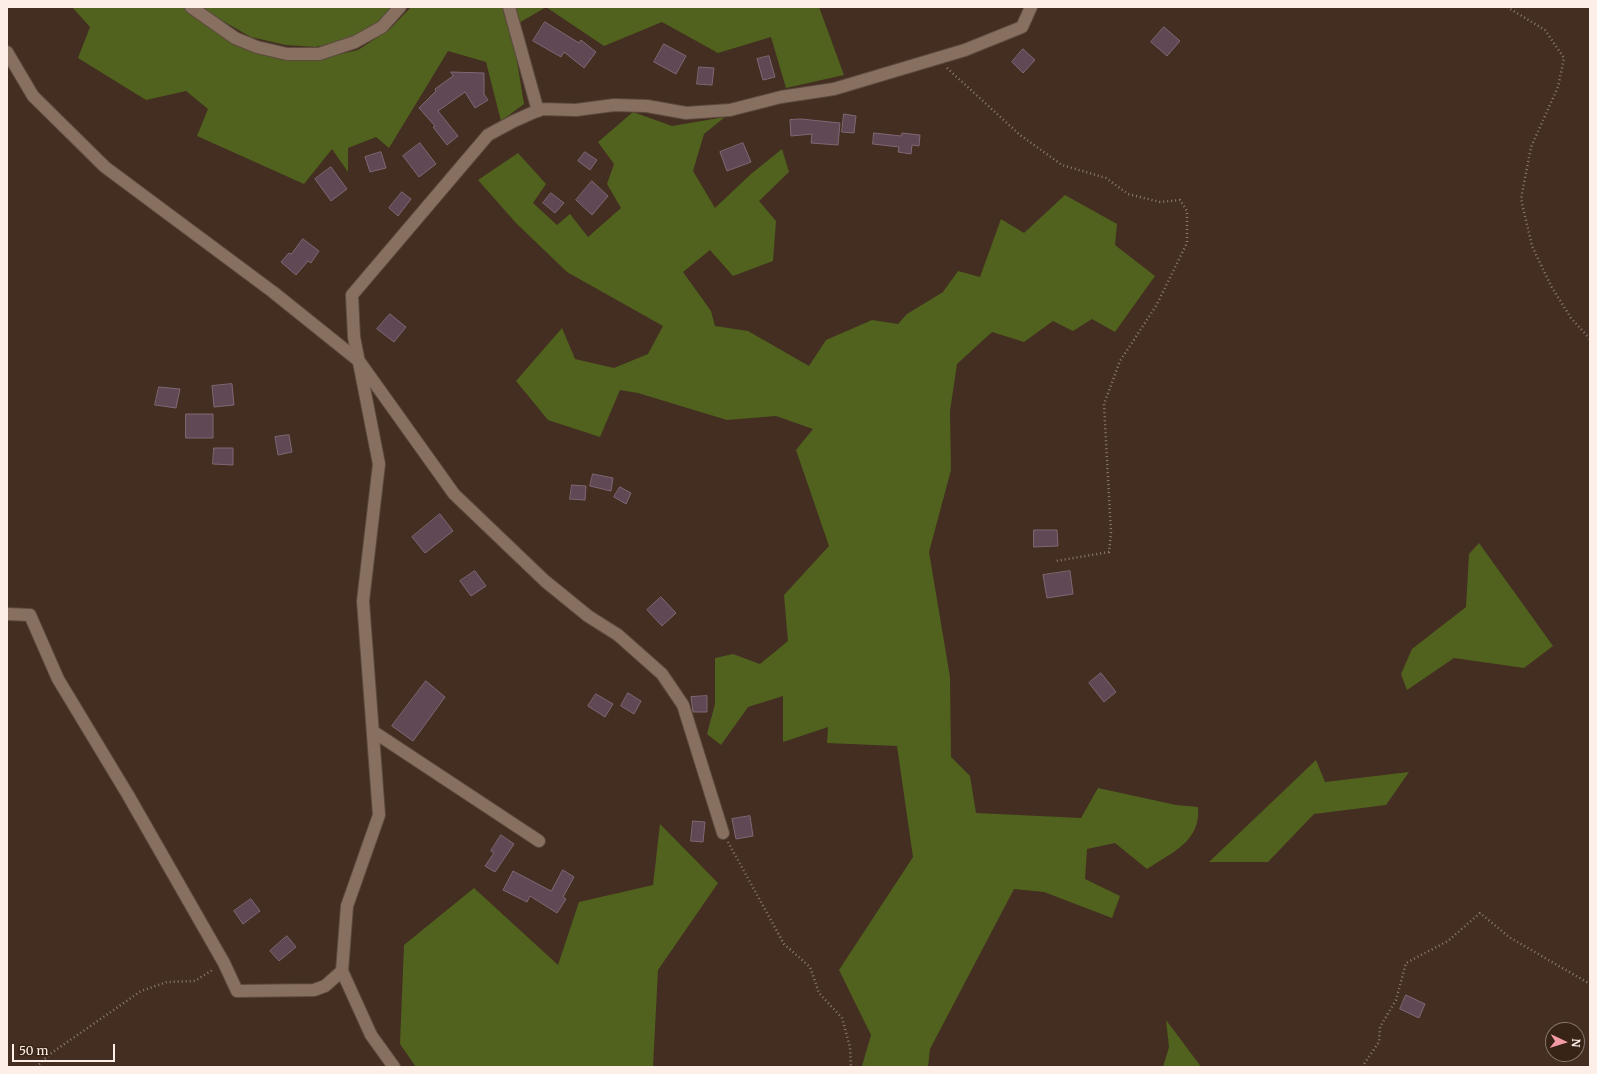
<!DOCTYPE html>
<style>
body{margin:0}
#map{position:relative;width:1597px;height:1074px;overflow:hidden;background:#432e21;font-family:Merriweather,serif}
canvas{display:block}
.frame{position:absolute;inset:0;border:8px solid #fdefe7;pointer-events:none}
.north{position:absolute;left:1545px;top:1022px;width:40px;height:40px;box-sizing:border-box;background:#382417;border:1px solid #87756a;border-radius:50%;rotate:94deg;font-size:11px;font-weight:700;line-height:16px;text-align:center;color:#fdefe7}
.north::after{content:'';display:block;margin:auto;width:14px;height:18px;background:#f39aa7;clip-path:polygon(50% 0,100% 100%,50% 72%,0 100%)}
.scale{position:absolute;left:12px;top:1044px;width:103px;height:18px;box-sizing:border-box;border:2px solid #fdefe7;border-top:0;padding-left:5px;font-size:12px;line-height:14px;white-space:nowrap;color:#fdefe7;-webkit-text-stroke:3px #382417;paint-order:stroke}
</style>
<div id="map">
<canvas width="1597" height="1074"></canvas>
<div class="frame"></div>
<div class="north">N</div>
<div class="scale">50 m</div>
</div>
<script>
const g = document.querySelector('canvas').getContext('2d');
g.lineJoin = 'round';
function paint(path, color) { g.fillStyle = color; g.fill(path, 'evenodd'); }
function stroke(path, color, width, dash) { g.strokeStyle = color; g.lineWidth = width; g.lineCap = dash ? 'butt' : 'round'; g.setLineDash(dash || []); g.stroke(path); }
paint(new Path2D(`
 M72,7H183L233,43L288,61L319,59L358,50L390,29L411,7H505L511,25L524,104L501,121L486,62L448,51L389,148L376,137L348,148V172L332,149L304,184L197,136L208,109L186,91L146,100L78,58L90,27Z
 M201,7H393L379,24L346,40L316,47L286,45L251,37L207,12Z
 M515,7H546L519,23Z
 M546,7H819L844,75L786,88L771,37L718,53L662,22L604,46Z
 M633,112L672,126L725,117L704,134L693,171L715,208L751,174L782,149L789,172L759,201L776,221L773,261L733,276L710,250L683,272L711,311L715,326L748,331L809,366L826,340L872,320L898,324L907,314L943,292L958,271L980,277L1001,219L1024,233L1065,195L1117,224L1115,245L1155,276L1115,332L1092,319L1073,331L1053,321L1024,342L992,332L957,364L950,411L951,470L929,552L950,677L951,757L970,776L976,813L1081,818L1098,788L1176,805L1198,807C1201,842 1172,852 1147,869L1115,843L1087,849L1085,879L1120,896L1112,918L1044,892L1014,889L930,1049L928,1067H855L862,1066L871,1035L839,970L913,857L897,746L827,743L828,727L783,742V696L748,707L721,745L707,734L715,704V658L733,654L760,664L788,641L784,595L829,546L796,450L813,429L776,416L727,420L638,393L620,390L600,437L548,420L516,381L562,328L575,359L614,368L648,354L663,326L567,272L516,223L478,180L518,153L546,184L533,203L557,225L570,214L588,237L621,208L607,184L614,164L598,142Z
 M1479,543L1553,646L1524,668L1454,658L1407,690L1401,674L1412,649L1466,607L1469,554Z
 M1316,760L1325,782L1409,772L1386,805L1314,814L1268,862H1209Z
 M660,824L718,883L658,970L653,1067H416L400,1044L404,945L474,888L558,965L579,902L653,885Z
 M1166,1020L1199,1064L1201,1067H1163L1169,1047Z`), '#50621e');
const building = new Path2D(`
 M545,22L579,43L581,40L596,52L584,68L564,52L561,57L533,41Z
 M1164,27L1180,41L1167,56L1151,42Z
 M664,44L686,56L676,74L654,62Z
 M1023,49L1035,60L1023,73L1012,62Z
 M769,56L775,77L763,80L757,59Z
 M699,67L714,68L712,85L697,84Z
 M451,72L484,73V94L488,100L475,108L465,92L438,111L458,136L447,145L433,127L435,126L419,108L436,91L435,89L453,76Z
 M844,114L856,116L854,133L842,132Z
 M801,119L840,123L838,145L811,143L812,134L791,136L790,120Z
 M874,133L901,136L902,133L920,135L919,146L912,145L911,154L898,152L899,147L873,144Z
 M420,143L436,164L419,177L403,156Z
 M743,143L751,162L727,171L720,152Z
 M381,152L386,168L370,172L365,157Z
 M585,152L597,160L590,170L578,161Z
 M331,167L347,189L331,201L315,179Z
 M592,181L608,196L592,215L576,200Z
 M402,192L411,199L398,216L389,208Z
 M551,193L564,203L555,213L543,203Z
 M303,239L319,251L311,263L308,261L296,275L281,262L289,253L291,254Z
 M390,314L406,327L394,342L377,329Z
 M232,384L234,405L214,407L212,386Z
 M159,387L180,389L176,408L155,405Z
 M186,414H213V438H186Z
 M289,435L292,452L278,455L275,437Z
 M214,448H233V465L213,464Z
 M593,474L613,478L611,491L590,486Z
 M572,485L586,486L585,500L570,499Z
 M620,487L631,493L626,504L614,497Z
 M440,514L453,531L425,553L412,537Z
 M1034,530H1057L1058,546L1034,547Z
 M475,571L486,586L471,596L460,581Z
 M1070,571L1073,594L1047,598L1043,575Z
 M661,597L676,613L662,626L647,610Z
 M1101,673L1116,692L1104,702L1089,683Z
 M426,681L445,697L413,741L392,726Z
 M628,693L641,701L634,714L621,706Z
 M596,694L613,704L605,717L588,706Z
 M707,696V712H693L691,697Z
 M750,816L753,836L736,839L732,819Z
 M693,821L705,822L703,842L691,841Z
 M501,835L514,844L495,872L485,866L494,853L491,851Z
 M563,870L574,877L563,897L566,899L557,913L530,896L527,902L503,890L513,871L551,891Z
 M251,899L260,911L243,924L234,911Z
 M287,936L296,947L279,961L270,951Z
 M1406,995L1425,1004L1419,1018L1400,1009Z`);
paint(building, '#604855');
stroke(building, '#816775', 1);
const minor = new Path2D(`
 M191,7L235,38L257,47L287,54H319L355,42L382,27L400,7
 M509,7L538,111
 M7,52L33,96L105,167L273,292L359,361L454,494L545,581L588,616L618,635L662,674L683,705L723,833
 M7,614L30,615L58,679L128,795L224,963L237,991L314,990L325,986L342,971
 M374,732L539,841
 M394,1067L371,1035L342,971L347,906L379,815L363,601L379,464L354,337L352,295L488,135L514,121L541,109L576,110L614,105L647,106L686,113L730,110L781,97L834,89L965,50L1022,27L1031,7`);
stroke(minor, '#5c4a3e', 14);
stroke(new Path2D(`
 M1507,7L1545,30L1564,58L1558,87L1531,147L1521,199L1532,246L1551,286L1571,318L1590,339
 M947,68L1020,135L1062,165L1106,178L1128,194L1160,202L1180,200L1187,211V243L1156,306L1120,361L1104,404L1111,533L1109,552L1056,561
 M728,842L784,944L810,967L819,993L842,1018L850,1047L851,1067
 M36,1067L50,1054L141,991L167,982L195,981L214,969
 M1362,1067L1379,1042L1380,1027L1396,1000L1406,963L1448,941L1480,913L1509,937L1590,984`), '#8e7c71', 2.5, [1, 3]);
stroke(minor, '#887061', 12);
</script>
